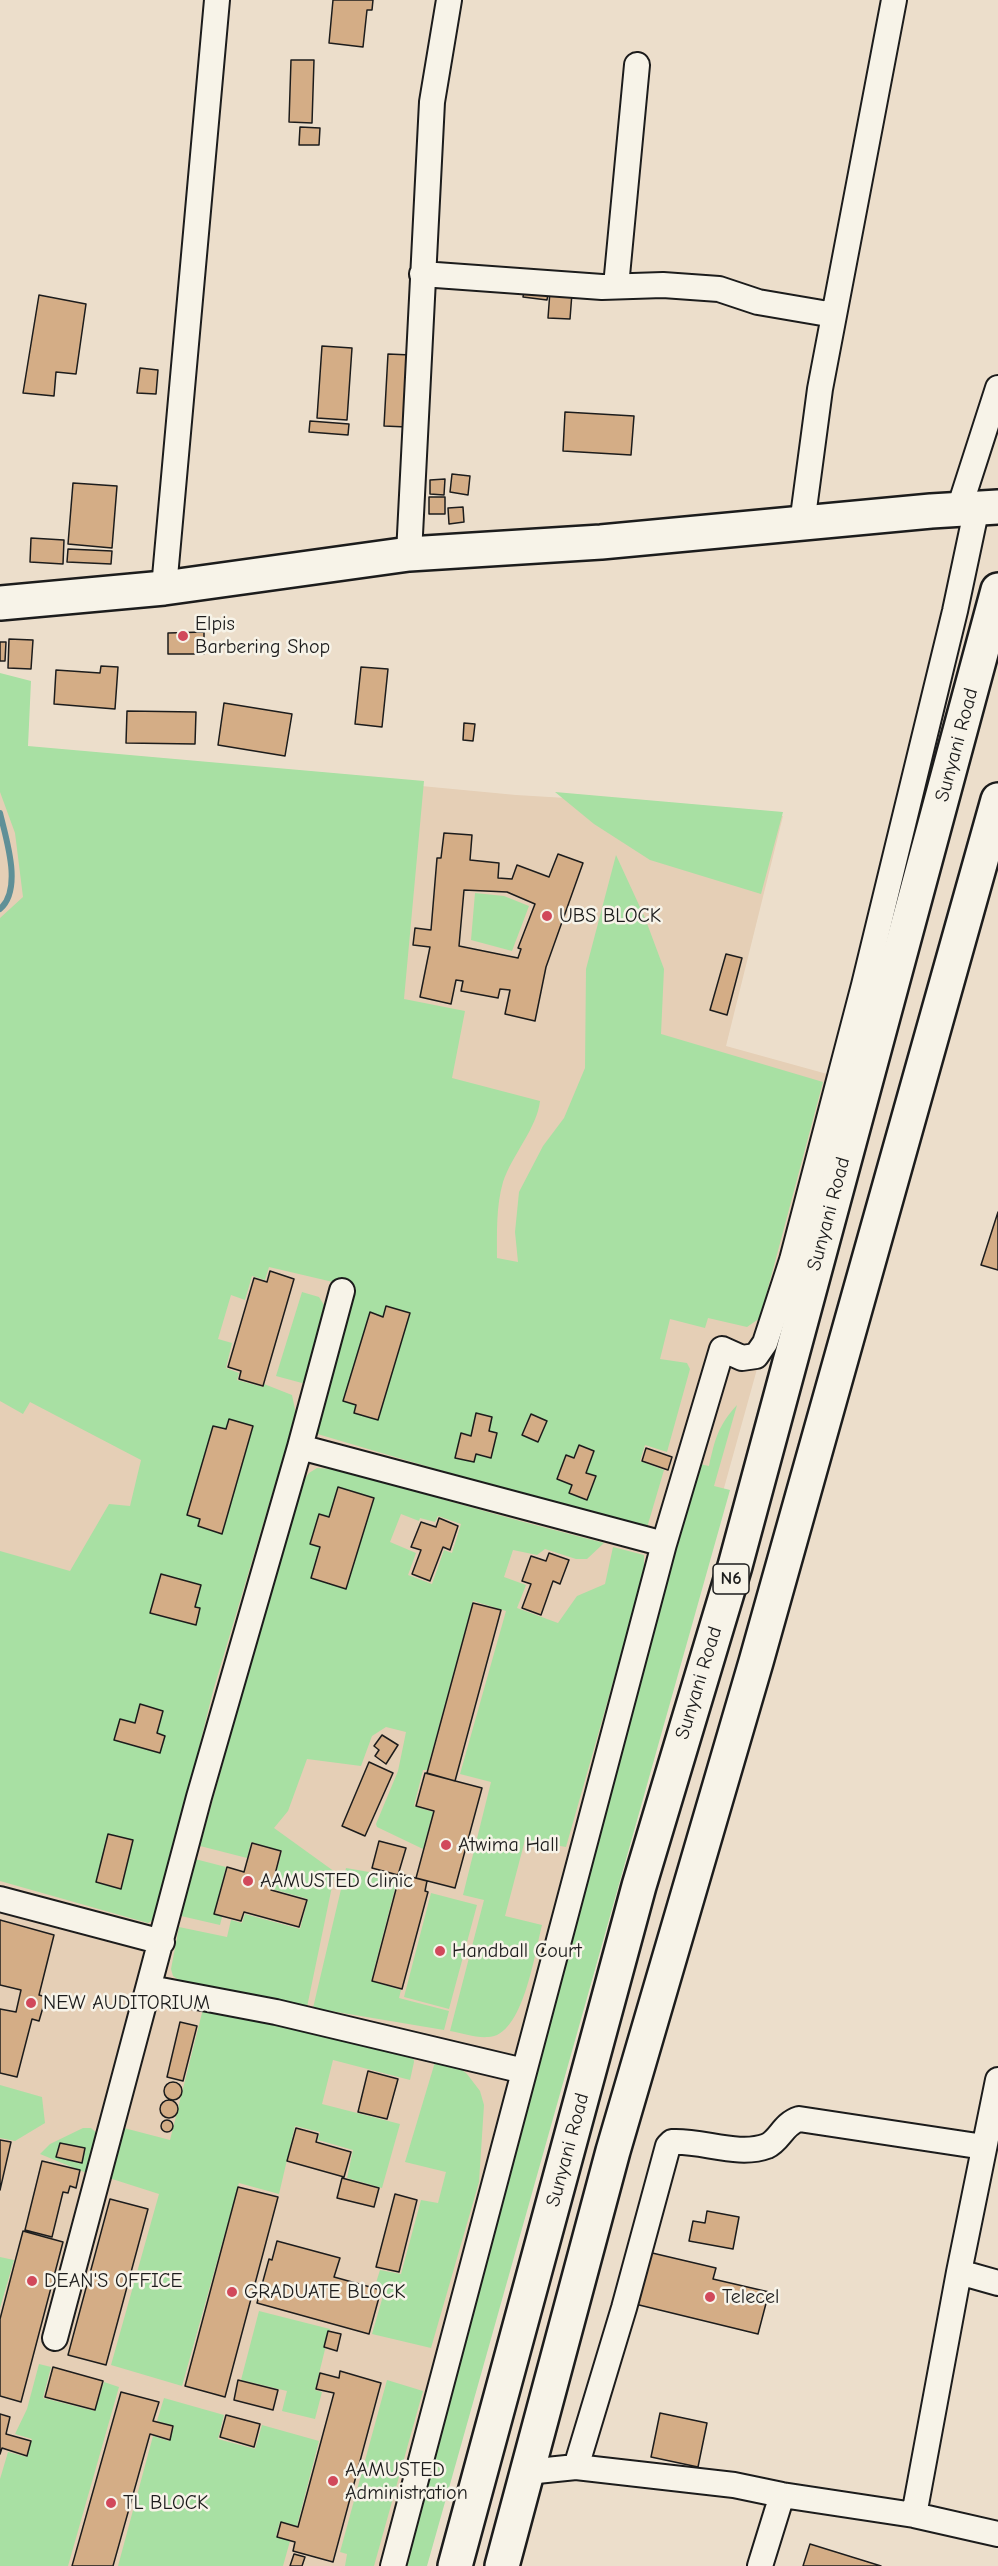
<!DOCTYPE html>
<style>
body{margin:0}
canvas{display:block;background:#ecdecb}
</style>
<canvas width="998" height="2566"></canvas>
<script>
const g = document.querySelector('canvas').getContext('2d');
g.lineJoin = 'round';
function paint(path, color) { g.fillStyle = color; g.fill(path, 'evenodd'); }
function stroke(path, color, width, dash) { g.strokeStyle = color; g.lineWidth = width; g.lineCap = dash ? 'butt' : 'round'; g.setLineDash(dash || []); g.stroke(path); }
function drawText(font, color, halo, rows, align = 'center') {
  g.font = font + ' "Comic Neue",sans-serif'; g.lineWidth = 5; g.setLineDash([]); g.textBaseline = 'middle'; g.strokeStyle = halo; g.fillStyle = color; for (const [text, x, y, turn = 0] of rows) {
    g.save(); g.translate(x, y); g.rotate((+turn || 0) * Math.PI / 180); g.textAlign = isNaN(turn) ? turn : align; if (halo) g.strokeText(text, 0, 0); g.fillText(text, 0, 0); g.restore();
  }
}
paint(new Path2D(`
 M0,746L516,795L733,808L783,816L726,1046L838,1077L425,2566H0Z`), '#e5cfb6');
paint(new Path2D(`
 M0,673L31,681L28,746L424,781L404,999L465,1011L452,1078L540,1101C537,1128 512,1155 503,1182C496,1206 497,1233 497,1258L518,1262L515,1232L519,1192L543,1146L564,1118L585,1068L586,969L616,855L645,918L664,969L661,1034L823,1082L760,1318L747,1327L708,1318L705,1328L670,1319L660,1359L687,1363L690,1369L667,1452L645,1445L640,1461L664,1470L646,1531L314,1433L350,1286L269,1267L265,1280L252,1276L245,1300L231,1295L218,1339L232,1343L226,1368L239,1373L237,1380L263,1387L264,1384L292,1395L296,1414L213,1691L157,1918L148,1923L0,1881V1551L70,1571L109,1504L130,1506L141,1460L30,1402L23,1414L0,1401V918L23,897L15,833L0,792Z
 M555,792L783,812L761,894L650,860L594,824Z
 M475,893L504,896L529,906L512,951L471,940Z
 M302,1292L319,1297L324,1305L305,1381L302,1383L276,1376Z
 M737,1405L714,1486L730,1490L427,2566H398L695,1463L709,1466C715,1439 718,1426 737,1405Z
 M317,1468C361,1469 403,1487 445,1500C497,1515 550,1529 604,1543L587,1559H576L545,1549L537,1555L513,1550L504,1577L526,1585L517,1608L558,1623L577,1596L605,1584L613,1547L644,1555V1573L566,1847L525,1840L505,1916L542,1925C535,1952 523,2037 488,2037C476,2038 462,2033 450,2031L484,1900L463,1895L491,1782L460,1774L506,1611L473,1601L427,1770H423L414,1806L433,1812L423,1849L377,1827L376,1824L398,1771L406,1732L386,1727L372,1736L361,1766L307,1759L288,1811L274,1828L335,1872L307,2007L179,1980L173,1976L171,1969L179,1927L227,1937L231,1920L242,1923L245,1914L300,1929L308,1899L272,1889L282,1851L251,1842L247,1858L200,1846L300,1485L309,1473ZM401,1514L419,1521L420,1518L435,1522L438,1516L461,1524L452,1553L444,1550L432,1584L408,1575L416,1553L390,1542Z
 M195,1859L226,1867L214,1914L222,1917L220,1925L181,1916Z
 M346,1868L398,1877L371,1981L401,1990L399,1998L449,2011L444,2030L313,2008Z
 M431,1893L477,1905L449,2009L404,1997Z
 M203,2009L408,2050L413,2054L414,2062L410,2080L333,2060L322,2104L400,2124L382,2188L347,2178L353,2150L318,2140L320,2132L295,2126L279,2194L239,2183L182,2386L111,2365L159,2194L109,2178L124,2128L170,2140Z
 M435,2062L456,2065L467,2074L480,2091L484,2105L479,2182L431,2348L372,2334L385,2289L375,2286L380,2270L401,2274L421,2200L438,2203L446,2172L405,2162Z
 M0,2085L42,2097L45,2123L15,2141L0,2138Z
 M83,2128H91L100,2136L89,2174L40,2154L50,2144Z
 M0,2257L14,2260L0,2308Z
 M259,2311L330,2329L315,2390L322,2392L315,2419L282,2411L287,2391L241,2380Z
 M39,2364L51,2367L43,2398L95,2411L104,2382L119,2387L68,2566H0V2479L8,2452L27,2457L32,2439L15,2434L27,2409Z
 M387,2380L423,2391L374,2566H345L347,2554L340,2552Z
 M164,2398L224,2415L218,2439L255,2449L262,2425L319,2441L297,2526L280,2522L276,2536L290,2541L283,2566H118L153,2436L169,2441L174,2426L157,2421Z`), '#a8e0a3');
stroke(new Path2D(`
 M0,813C6,839 23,889 0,909`), '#609097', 6);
const building = new Path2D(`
 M333,0H373L372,10H367L363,47L329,43Z
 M291,60H314L312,123L289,122Z
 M300,127L320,128L319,145H299Z
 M525,286L549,288L547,300L523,297Z
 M550,291L572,293L570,319L548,318Z
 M39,295L86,304L76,374L56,372L54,396L23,393Z
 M322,346L352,348L347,420L317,418Z
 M388,354L411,355L407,427L384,426Z
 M140,368L158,370L156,394L137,393Z
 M565,412L634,416L631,455L563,451Z
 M310,421L349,424L348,435L309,432Z
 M452,474L470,476L468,495L450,492Z
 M445,479L444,495L430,494V480Z
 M73,483L117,486L112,548L68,544Z
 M429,497H445V514H429Z
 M463,507L464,522L449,524L448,508Z
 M31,538L64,540L63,564L30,562Z
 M68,549L112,551L111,564L67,562Z
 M204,632V654H168V633Z
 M9,639L33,640L31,669L8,668Z
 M0,642H6L5,661H0Z
 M101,666L118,667L115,709L54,704L56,670L100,673Z
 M361,667L388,669L382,727L355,724Z
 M224,703L292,714L285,756L218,745Z
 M127,711L196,712L195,744L126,743Z
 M464,723L475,724L473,741L463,740Z
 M444,833L472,835L470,860L499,863L498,878L512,879L517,865L549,877L558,854L583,863L546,967L535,1021L505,1014L510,990L500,989L498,998L461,991L463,981L456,980L451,1004L420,997L430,947L413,945L415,928L431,930L437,858H441ZM464,890L507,892L535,904L518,948L521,949L518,958L459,946Z
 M726,954L742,958L727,1015L710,1010Z
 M998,1212V1270L981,1265Z
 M270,1271L294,1279L263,1386L239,1379L241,1371L228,1367L254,1278L267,1282Z
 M386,1306L410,1313L378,1420L354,1413L356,1405L343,1401L370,1312L383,1317Z
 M476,1413L492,1417L489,1431L497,1433L491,1458L476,1454L474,1462L455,1458L461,1433L471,1436Z
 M531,1414L547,1421L538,1442L522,1435Z
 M229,1419L253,1426L222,1534L198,1526L200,1519L187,1515L213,1426L226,1429Z
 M579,1445L594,1451L586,1473L596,1476L587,1500L569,1493L572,1485L557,1479L566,1455L574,1458Z
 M646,1448L672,1457L668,1470L642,1461Z
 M338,1487L374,1498L346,1589L311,1578L320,1547L310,1544L319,1514L329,1517Z
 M439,1518L458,1526L450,1550L443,1547L430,1581L412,1574L421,1550L411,1547L421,1522L436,1527Z
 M549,1553L569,1560L560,1584L553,1581L541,1615L522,1608L531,1584L522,1581L531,1556L546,1561Z
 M161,1574L201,1585L195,1607L200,1608L196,1625L150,1613Z
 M473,1603L501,1610L455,1781L427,1773Z
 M140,1704L163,1711L157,1733L165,1736L160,1753L114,1740L120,1719L135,1723Z
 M382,1735L398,1745L386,1764L375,1756L379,1750L374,1746Z
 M369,1762L393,1773L365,1836L342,1826Z
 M425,1773L482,1788L455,1888L416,1878L434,1811L416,1806Z
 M108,1834L133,1840L121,1889L96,1882Z
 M379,1841L406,1848L398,1875L372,1868Z
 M252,1843L281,1851L271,1890L307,1900L299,1927L244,1912L241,1921L214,1914L227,1867L244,1872Z
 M400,1874L427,1881L425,1891L428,1892L402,1989L372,1981Z
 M0,1920L54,1935L39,1995L46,1997L39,2021L32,2019L17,2077L0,2073V2009L16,2012L21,1990L0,1985Z
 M180,2022L197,2026L183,2081L167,2077Z
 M368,2071L398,2079L387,2119L358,2112Z
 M164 2091a9 9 0 1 1 18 0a9 9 0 1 1-18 0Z
 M160 2109a9 9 0 1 1 18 0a9 9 0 1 1-18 0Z
 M161 2126a6 6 0 1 1 12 0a6 6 0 1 1-12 0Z
 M296,2128L318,2134L316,2142L351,2152L344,2177L287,2161Z
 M0,2140L11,2142L0,2190Z
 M60,2143L85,2148L82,2163L56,2157Z
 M42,2161L80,2170L76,2188L70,2186L68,2193L63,2192L52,2237L25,2230Z
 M342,2178L379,2188L374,2207L337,2198Z
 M238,2187L278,2197L225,2397L185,2386Z
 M395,2194L417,2200L399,2272L376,2267Z
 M110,2199L148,2209L106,2365L68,2355Z
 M707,2211L739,2217L733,2249L689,2241L693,2221L705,2223Z
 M23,2231L63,2242L21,2402L0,2396V2319Z
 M277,2241L340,2258L334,2277L381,2290L369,2334L257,2303L269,2259L272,2260Z
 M648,2252L716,2268L713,2279L769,2292L758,2334L635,2304Z
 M328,2331L341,2334L337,2351L324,2347Z
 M53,2367L103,2381L95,2410L45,2397Z
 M340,2371L381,2383L333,2562L293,2551L295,2542L277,2537L281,2522L298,2527L334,2393L316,2389L320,2373L339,2378Z
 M238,2380L278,2390L273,2410L234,2400Z
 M121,2392L159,2402L153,2421L173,2426L170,2440L150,2434L113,2566H72Z
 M660,2413L707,2423L698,2467L651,2457Z
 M0,2414L10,2417L6,2434L31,2441L27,2456L2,2448L0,2454Z
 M226,2415L260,2424L254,2447L220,2437Z
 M810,2544L881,2566H803Z
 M294,2554L305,2557L302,2566H290Z`);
paint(building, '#d4ad86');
stroke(building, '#1c1c1c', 1.5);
const street = new Path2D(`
 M422,274L602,287L663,285L719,289L758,302L834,315
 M616,286L637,65
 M959,509L998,388
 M802,524L820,389L894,0
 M409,554L432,102L449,0
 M164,588L217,0
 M300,1447L664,1544
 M0,1899L162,1942
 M150,1988L276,2012L524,2071
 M959,2272L998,2283
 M55,2338L199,1797L300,1447L342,1291
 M576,2467L624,2308L668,2146L672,2142C702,2140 738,2157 767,2146C780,2140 783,2124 799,2119L984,2147
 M527,2472L576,2467L734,2485L782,2495L914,2515L998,2534
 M914,2515L959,2272L998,2080
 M393,2566L664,1544L722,1349L742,1358L756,1356L765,1343L792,1260L864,985L955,611L977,507
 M760,2566L782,2495`);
const secondary = new Path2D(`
 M0,603L164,588L409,554L601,542L931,511L998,507`);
const primary = new Path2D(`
 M455,2566L639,1886L735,1566L998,590
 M502,2566L613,2151L756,1662L998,800`);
stroke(street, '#1c1c1c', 28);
stroke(secondary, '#1c1c1c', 38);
stroke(primary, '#1c1c1c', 38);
stroke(street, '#f7f3e8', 24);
stroke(secondary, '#f7f3e8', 33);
stroke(primary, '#f7f3e8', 33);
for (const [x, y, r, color] of [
 [183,636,6,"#d1495b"],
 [547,916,6,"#d1495b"],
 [446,1845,6,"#d1495b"],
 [248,1881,6,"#d1495b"],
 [440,1951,6,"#d1495b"],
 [31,2003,6,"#d1495b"],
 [32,2281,6,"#d1495b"],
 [232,2292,6,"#d1495b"],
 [710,2297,6,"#d1495b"],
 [333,2481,6,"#d1495b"],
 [111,2503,6,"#d1495b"]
]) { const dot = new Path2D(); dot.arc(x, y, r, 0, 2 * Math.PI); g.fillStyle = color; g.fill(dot); stroke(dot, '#f7f3e8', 2); }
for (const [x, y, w] of [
 [731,1579,36]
]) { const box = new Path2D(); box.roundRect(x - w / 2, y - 15, w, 30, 4.5); g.fillStyle = '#f7f3e8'; g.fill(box); stroke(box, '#1c1c1c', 1.5); }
drawText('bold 18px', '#1c1c1c', null, [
 ["N6",731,1579]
]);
drawText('20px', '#1c1c1c', '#f7f3e8', [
 ["Elpis",195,624],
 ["Barbering Shop",195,647],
 ["UBS BLOCK",559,916],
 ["Atwima Hall",458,1845],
 ["AAMUSTED Clinic",260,1881],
 ["Handball Court",452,1951],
 ["NEW AUDITORIUM",43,2003],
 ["DEAN'S OFFICE",44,2281],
 ["GRADUATE BLOCK",244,2292],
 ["Telecel",722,2297],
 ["AAMUSTED",345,2470],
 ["Administration",345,2493],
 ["TL BLOCK",123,2503]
], 'left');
drawText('20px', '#1c1c1c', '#f7f3e8', [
 ["Sunyani Road",957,745,-75],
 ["Sunyani Road",829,1214,-75],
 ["Sunyani Road",699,1683,-73],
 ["Sunyani Road",568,2150,-75]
]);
</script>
